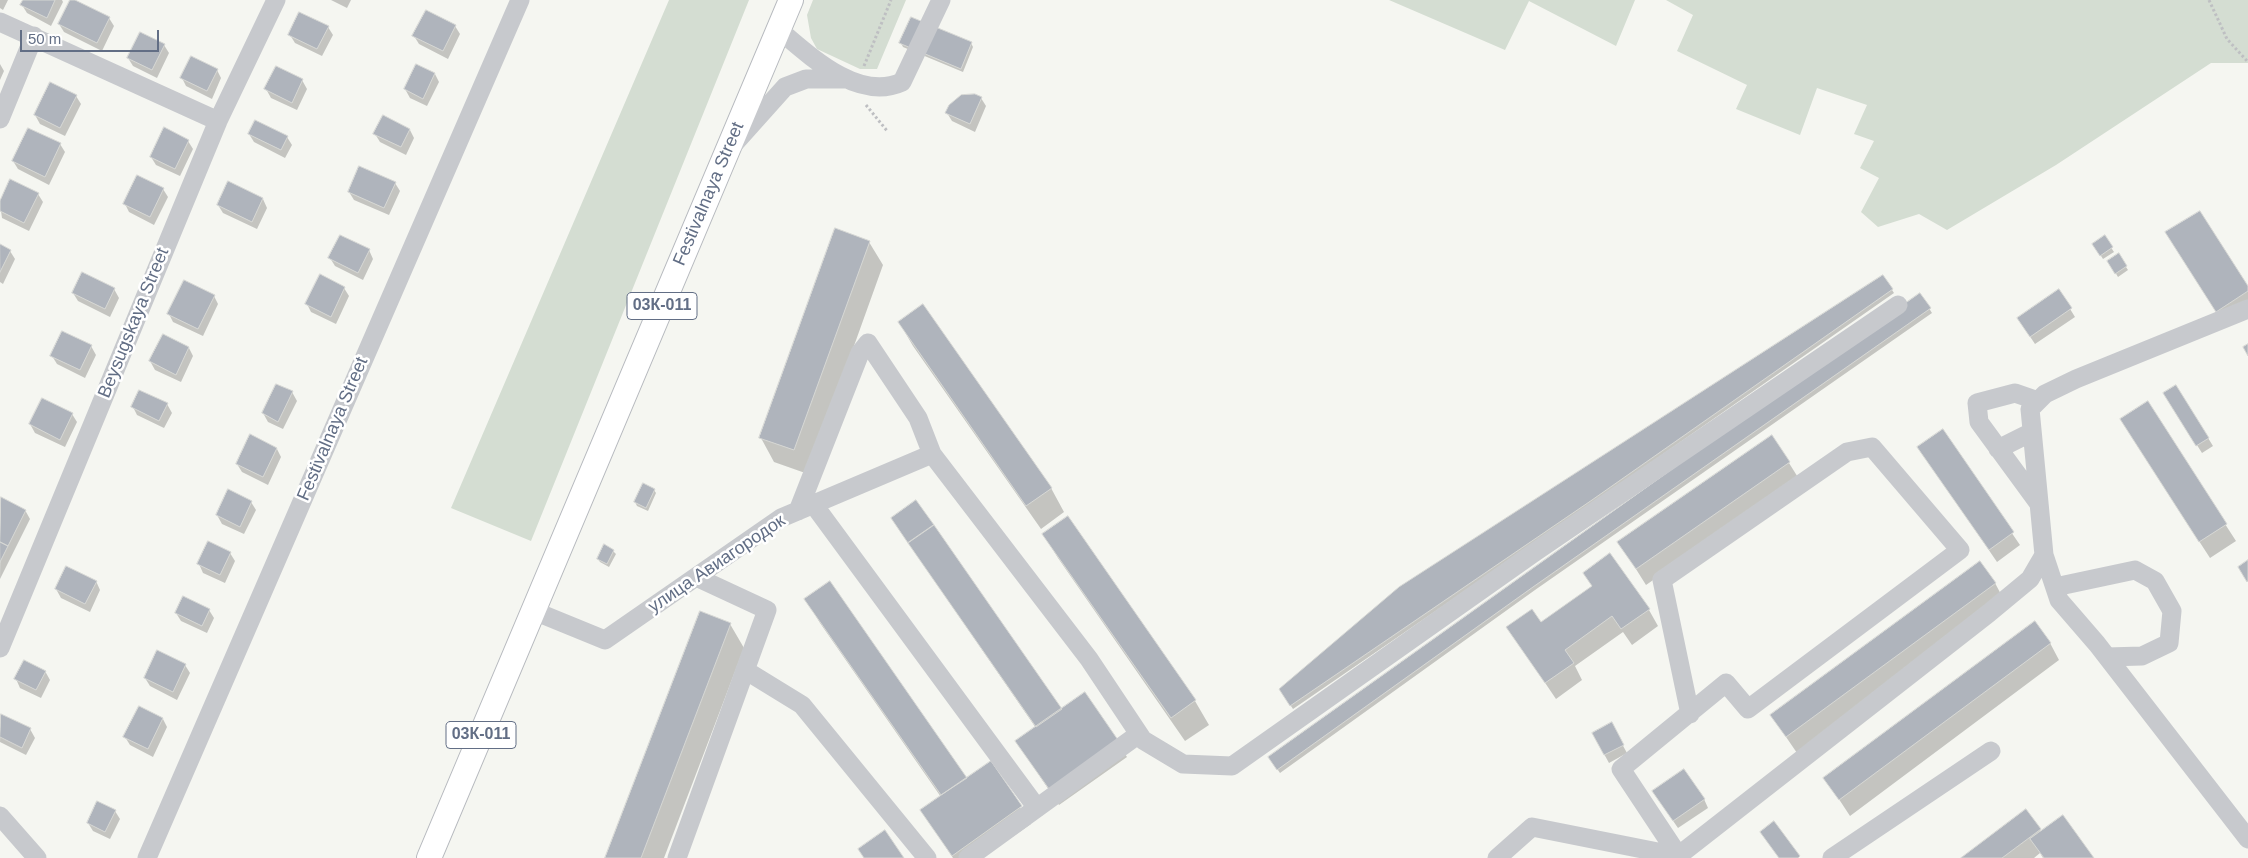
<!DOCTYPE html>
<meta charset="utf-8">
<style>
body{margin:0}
#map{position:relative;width:2248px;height:858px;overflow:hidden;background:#f5f6f1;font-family:Arial,sans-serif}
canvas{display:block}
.scale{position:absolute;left:20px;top:30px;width:139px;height:22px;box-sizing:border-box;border:2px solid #626e85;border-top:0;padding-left:6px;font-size:15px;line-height:18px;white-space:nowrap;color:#626e85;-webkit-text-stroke:4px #fff;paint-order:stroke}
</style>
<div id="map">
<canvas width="2248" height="858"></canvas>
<div class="scale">50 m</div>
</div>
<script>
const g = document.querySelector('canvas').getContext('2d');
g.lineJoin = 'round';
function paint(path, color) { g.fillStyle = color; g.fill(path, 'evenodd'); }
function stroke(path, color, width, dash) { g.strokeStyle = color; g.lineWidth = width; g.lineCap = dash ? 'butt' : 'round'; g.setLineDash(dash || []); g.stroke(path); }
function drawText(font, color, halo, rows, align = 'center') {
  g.font = font + ' Arial,sans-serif'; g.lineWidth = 5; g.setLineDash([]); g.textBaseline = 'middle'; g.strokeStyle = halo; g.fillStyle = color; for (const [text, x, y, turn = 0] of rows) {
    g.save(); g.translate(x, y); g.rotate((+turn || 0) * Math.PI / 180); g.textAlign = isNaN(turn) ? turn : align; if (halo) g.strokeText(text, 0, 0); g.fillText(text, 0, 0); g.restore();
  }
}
paint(new Path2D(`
 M669,0H749L531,541L451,508Z
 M813,0H906L877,69H860L817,49L811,38L807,15Z
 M1389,0H1635L1616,46L1529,1L1505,50Z
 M1666,0H2248V63H2211L2056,165L1947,230L1919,214L1878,227L1861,212L1879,178L1860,168L1874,141L1854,134L1867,105L1817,88L1800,135L1736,109L1747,85L1677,51L1693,15Z`), '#d4ddd2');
paint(new Path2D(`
 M0,0H8L3,10L0,8Z
 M24,0H62L63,2L51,26L27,13L22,5Z
 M71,0L109,18L114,26L102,51L64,32L59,24Z
 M331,0H351L347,8Z
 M455,26L460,34L448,59L419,44L414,36Z
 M328,27L333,35L322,56L295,43L290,35Z
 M901,43H971L973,47L963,72L903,47Z
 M164,45L169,53L157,78L133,66L128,58Z
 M0,64L4,71L0,80Z
 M217,70L221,78L212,99L186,86L182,78Z
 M435,74L439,82L427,106L410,98L405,89Z
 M302,80L307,89L297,110L271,98L266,89Z
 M76,96L81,104L65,136L40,124L35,115Z
 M981,98L986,106L975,132L952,121L947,113Z
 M410,130L414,138L406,155L380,142L375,134Z
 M249,134L287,137L292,145L285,158L254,142Z
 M188,141L193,149L180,176L156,165L151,157Z
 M60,144L65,152L49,185L18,169L13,161Z
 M229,183L263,199L267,208L257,229L223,213L218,205Z
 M395,183L400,191L389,215L354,200L349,192Z
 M163,189L168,197L154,225L129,212L125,204Z
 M38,194L43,202L29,231L2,218L0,204Z
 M2104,237L2114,252L2103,259L2094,245Z
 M869,242L883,265L808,474L774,462L761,438Z
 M2174,245L2248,289V308L2224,324Z
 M0,246L10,251L15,259L3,284L0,282Z
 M369,250L373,259L363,280L335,266L330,258Z
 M2118,255L2128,270L2118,277L2109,262Z
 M83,274L114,289L119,298L110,317L78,301L73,293Z
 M1883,276L1894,293L1593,503L1293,709L1280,690Z
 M344,288L349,296L336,324L311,312L307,304Z
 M2059,291L2075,317L2035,344L2023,326Z
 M1920,294L1932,313L1535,590L1280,773L1269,757Z
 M214,296L218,304L203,336L173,322L169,314Z
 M899,322L1051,488L1064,512L1041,529L913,346Z
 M63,333L91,346L96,355L85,378L57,364L52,356Z
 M189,348L193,356L181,382L155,370L150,361Z
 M2176,386L2213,446L2202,453L2169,401Z
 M292,392L297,401L283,429L268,422L263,413Z
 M2147,403L2236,541L2210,558L2131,436Z
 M167,404L172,413L164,428L137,415L133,407Z
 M72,414L77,422L65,447L35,433L30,424Z
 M1942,431L2020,545L1997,562L1919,448Z
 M277,449L281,457L268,485L242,472L237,464Z
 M1789,463L1799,479L1646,585L1619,542Z
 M654,490L656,493L648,511L637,506L635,502Z
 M1,499L25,510L30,519L0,579Z
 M251,502L256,510L244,534L222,524L217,515Z
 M1068,518L1195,701L1209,725L1185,741L1058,558L1044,535Z
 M613,551L616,554L609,567L600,562L598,559Z
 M914,551L1062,710L1117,741L1127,757L1059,805L1017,742L1036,728Z
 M230,553L235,561L225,583L203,573L199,564Z
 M96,581L100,590L90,612L61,598L56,589Z
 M1995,583L2004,600L1797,753L1771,715Z
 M806,599L966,779L990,763L1031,824L982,858H953L922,811L941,797L820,623Z
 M209,610L214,618L207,633L181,621L176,613Z
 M1649,610L1658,626L1632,645L1623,632L1575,666L1582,680L1556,699L1508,628Z
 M730,624L744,648L664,858H607Z
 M2050,643L2059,660L1850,816L1825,778Z
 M185,665L190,673L177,700L150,686L145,678Z
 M45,671L50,680L41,698L20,688L16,679Z
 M1,715L30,729L35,738L26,755L0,742Z
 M163,719L167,727L153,757L130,745L125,737Z
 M1611,724L1627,753L1609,763L1593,734Z
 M1658,799H1704L1708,808L1678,828Z
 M115,811L120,819L110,839L93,831L88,823Z
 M2040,830L2041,833L2093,858H2043L2040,853L2034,858H1963Z`), '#0003');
const building = new Path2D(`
 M23,0H55L47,18L20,5Z
 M70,0H75L110,17L97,43L58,24Z
 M426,10L456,25L443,51L412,36Z
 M299,12L329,26L317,49L288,35Z
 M911,17L972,42L961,69L899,43Z
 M140,32L165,44L152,70L127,58Z
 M191,56L218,69L207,91L180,78Z
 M416,64L435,73L423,99L404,89Z
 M276,66L303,79L292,103L264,89Z
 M50,82L77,95L60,128L34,115Z
 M975,94L982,97L970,124L945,113L949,105L961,95Z
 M383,115L410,129L401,147L373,134Z
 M255,120L288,136L281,150L248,134Z
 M164,127L189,140L175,169L150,157Z
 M28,128L61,143L45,177L12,161Z
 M359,166L396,182L384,208L348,192Z
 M137,175L164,188L150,217L123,204Z
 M10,179L39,193L24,223L0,211V201Z
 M228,181L263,198L252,222L217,205Z
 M2200,211L2248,286V291L2216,312L2165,232Z
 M835,228L870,241L794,450L759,438Z
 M340,235L370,249L358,273L328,258Z
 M2105,235L2113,247L2100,256L2092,244Z
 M0,244L11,250L0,272Z
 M2119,253L2127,266L2115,274L2107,261Z
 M82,272L115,288L105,309L72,293Z
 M320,274L345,287L331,317L305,304Z
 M1883,275L1893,289L1592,500L1290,706L1279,689L1399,587Z
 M184,280L215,295L198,329L167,314Z
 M2059,289L2072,308L2030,337L2017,318Z
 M1920,293L1931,308L1533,587L1277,770L1268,757Z
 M923,304L1052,488L1026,506L898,322Z
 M62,331L92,345L80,370L50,356Z
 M163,334L189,347L176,375L149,361Z
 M2248,344V356L2243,347Z
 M276,384L293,391L278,422L262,413Z
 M2176,385L2209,438L2196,446L2163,393Z
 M139,390L168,403L159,421L131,407Z
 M42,398L73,413L60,440L29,424Z
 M2148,401L2227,524L2199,542L2120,419Z
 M1943,429L2014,532L1989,550L1917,447Z
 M250,434L277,448L263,477L236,464Z
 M1772,435L1790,462L1636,569L1617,542Z
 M643,483L655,489L646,508L634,502Z
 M228,489L252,501L240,527L216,515Z
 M1,497L26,510L8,546L0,542Z
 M916,500L934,525L908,543L891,518Z
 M1068,516L1196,700L1171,718L1042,534Z
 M934,525L1062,709L1036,727L908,543Z
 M208,541L231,552L220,575L197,564Z
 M0,542L8,546L0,562Z
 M604,544L614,550L607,564L597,559Z
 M1610,553L1650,609L1621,629L1612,616L1565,650L1574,663L1545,683L1506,627L1532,609L1541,622L1592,586L1583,573Z
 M2248,560V581L2247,582L2238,567Z
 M1980,561L1996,583L1786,737L1770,715Z
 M66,566L97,581L85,604L55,589Z
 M830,581L967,778L941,795L804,599Z
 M183,596L210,609L202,626L175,613Z
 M700,611L731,623L641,858H605Z
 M2035,621L2051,643L1839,800L1823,778Z
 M157,650L186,664L173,692L144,678Z
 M24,660L46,671L36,690L14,679Z
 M1085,692L1118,740L1049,789L1015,741Z
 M139,706L163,718L148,749L123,737Z
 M1,714L31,728L22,748L0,737Z
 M1612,722L1624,745L1604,755L1592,733Z
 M991,761L1022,806L952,856L920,810Z
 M1684,769L1705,799L1673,821L1652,791Z
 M97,801L116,810L105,832L87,823Z
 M2026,809L2041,829L2002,858H1961Z
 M2063,815L2094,858H2044L2030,839Z
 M1774,821L1800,856L1798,858H1779L1760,832Z
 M885,830L904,858H864L858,849Z`);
paint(building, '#afb4bc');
stroke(building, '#d6d7d4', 1);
const major = new Path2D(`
 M429,858L791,0`);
stroke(major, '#b7babf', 26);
stroke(new Path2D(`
 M2209,0L2227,39L2248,62
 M864,66L891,0
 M866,105L888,132`), '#bebfc2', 3, [2.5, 2.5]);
stroke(new Path2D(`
 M0,22L218,121
 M778,29C810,56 858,102 902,82L941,0
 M0,119L34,36
 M734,144L785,87L806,79H846
 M2248,309L2076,379L2045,394L2030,409L2044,555L2059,600L2097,644L2248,839
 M2038,401L2015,393L1977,403L1979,422L2039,504
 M1998,449L2032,432
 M814,505L1037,808
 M798,511L860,353L868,343L918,418L932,454L1089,659L1143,740L1183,764L1232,766L1535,552L1898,305
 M2055,587L2135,570L2155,581L2172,611L2169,643L2142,656L2107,657
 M534,611L605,640L781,518L932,454
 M0,648L218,121L276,0
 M745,670L802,705L927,858
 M0,816L37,858
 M147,858L520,0
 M677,858L767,610L696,577
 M968,858L1139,734
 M1497,858L1532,827L1678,856L1989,613L2030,579L2044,555
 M1680,858L1621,769L1726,683L1748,709L1960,550L1872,447L1847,452L1662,580L1690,714
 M1832,858L1991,751`), '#c7c9cd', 19);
stroke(major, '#fff', 24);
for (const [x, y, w] of [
 [662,306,70],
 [481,735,70]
]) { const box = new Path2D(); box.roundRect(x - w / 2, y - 13.5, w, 27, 4); g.fillStyle = '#fff'; g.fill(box); stroke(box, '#626e85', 1); }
drawText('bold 16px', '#626e85', null, [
 ["03К-011",662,306],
 ["03К-011",481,735]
]);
drawText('18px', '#626e85', '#fff', [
 ["Festivalnaya Street",709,194,-67],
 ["Beysugskaya Street",134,323,-68],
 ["Festivalnaya Street",333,429,-67],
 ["улица Авиагородок",717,564,-34]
]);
</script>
